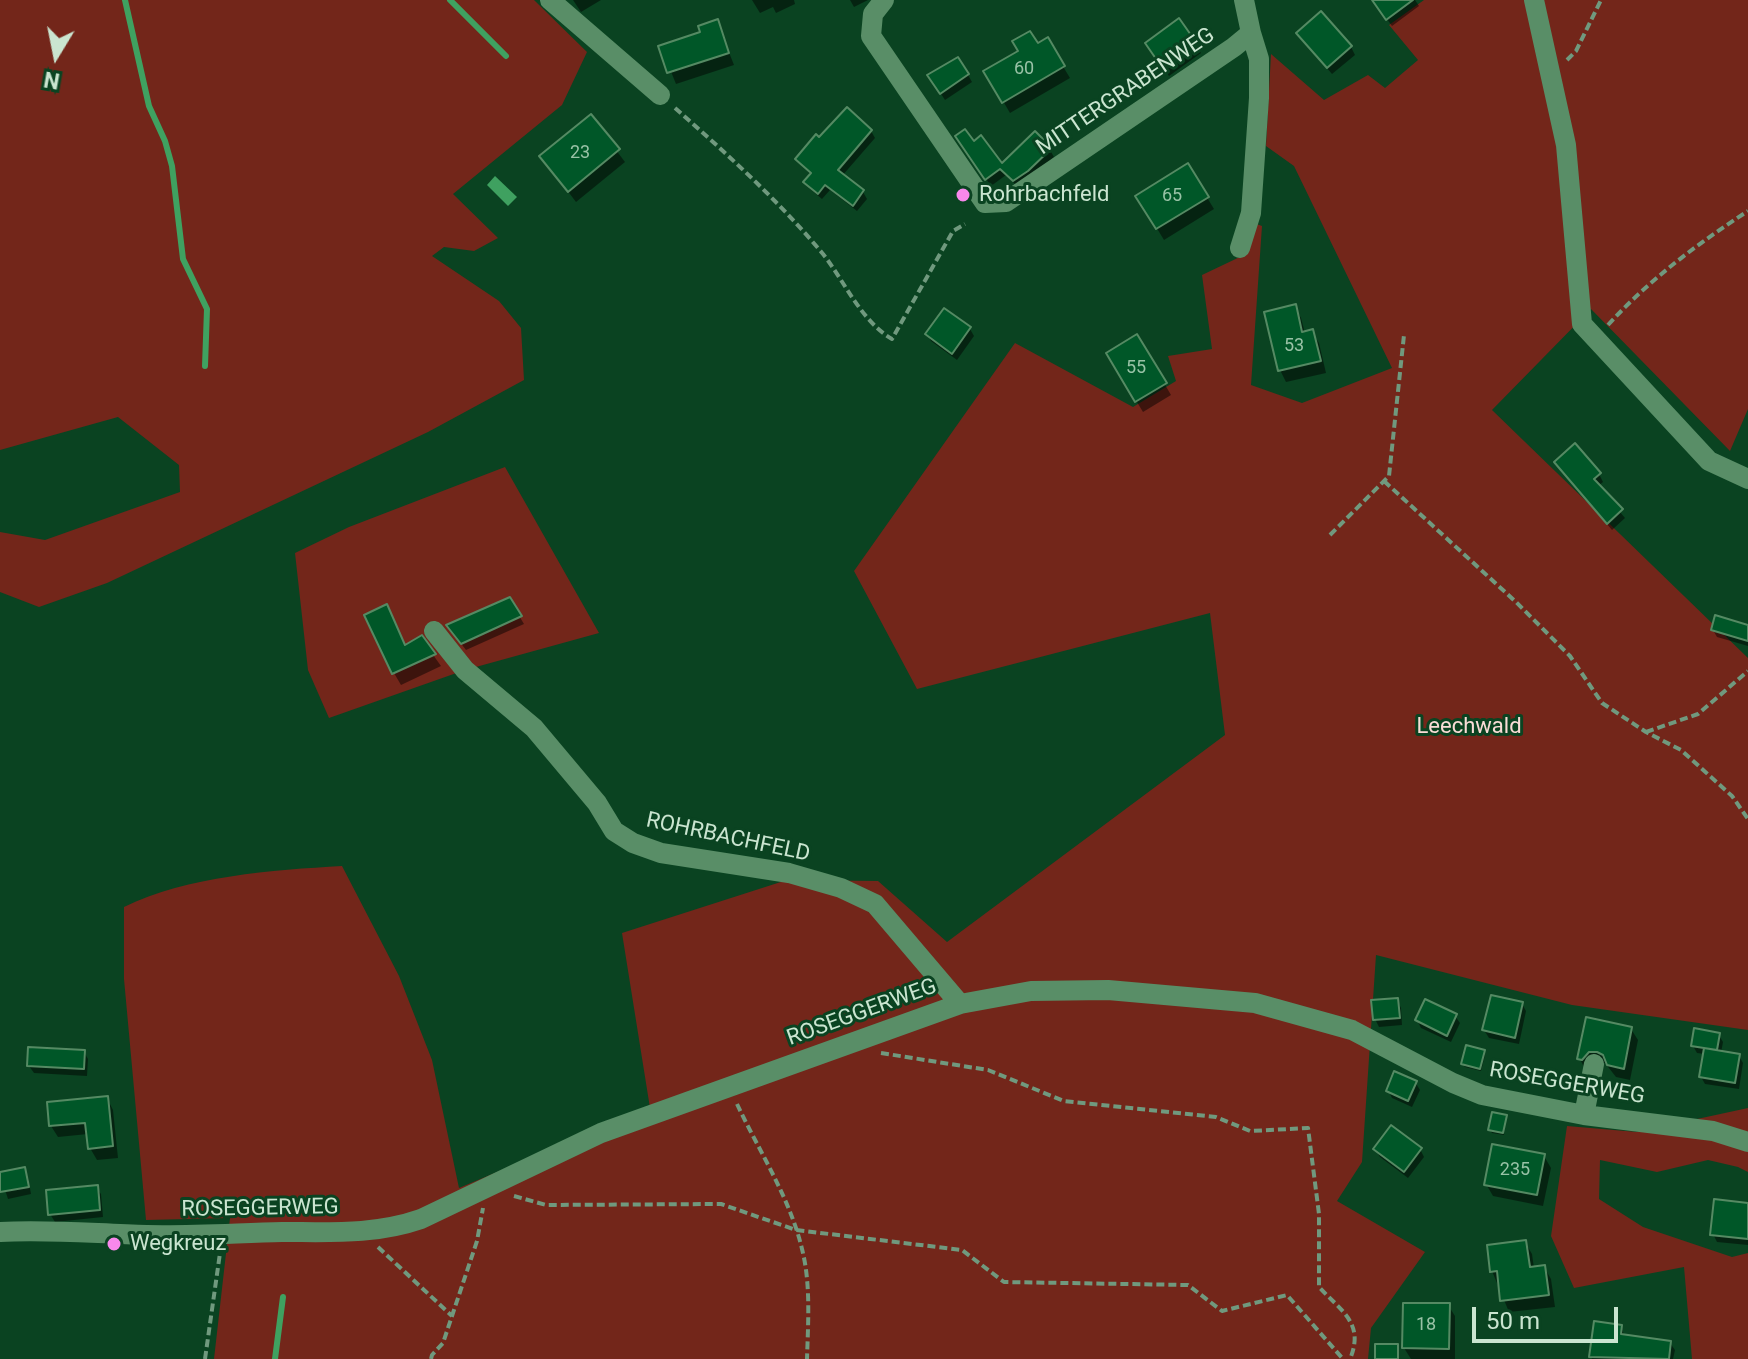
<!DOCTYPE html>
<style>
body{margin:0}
#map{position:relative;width:1748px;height:1359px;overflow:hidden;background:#0a4321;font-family:Roboto,sans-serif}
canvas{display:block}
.north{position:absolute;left:16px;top:16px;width:80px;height:80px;-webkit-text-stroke:6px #0a4321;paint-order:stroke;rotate:190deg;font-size:22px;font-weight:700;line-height:32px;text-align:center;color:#cae5d0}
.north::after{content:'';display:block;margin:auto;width:28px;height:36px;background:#cae5d0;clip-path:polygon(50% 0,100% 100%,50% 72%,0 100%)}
.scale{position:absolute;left:1472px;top:1307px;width:146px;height:36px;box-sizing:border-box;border:4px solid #cae5d0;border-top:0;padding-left:10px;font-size:24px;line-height:28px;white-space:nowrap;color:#cae5d0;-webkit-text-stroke:6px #0a4321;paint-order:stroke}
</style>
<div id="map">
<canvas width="1748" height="1359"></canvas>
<div class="north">N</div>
<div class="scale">50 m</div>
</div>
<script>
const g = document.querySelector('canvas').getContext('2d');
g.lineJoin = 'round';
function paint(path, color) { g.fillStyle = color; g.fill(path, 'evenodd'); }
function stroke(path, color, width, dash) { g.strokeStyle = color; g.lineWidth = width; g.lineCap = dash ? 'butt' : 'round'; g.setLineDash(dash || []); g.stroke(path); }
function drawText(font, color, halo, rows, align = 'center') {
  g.font = font + ' Roboto,sans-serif'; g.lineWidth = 6; g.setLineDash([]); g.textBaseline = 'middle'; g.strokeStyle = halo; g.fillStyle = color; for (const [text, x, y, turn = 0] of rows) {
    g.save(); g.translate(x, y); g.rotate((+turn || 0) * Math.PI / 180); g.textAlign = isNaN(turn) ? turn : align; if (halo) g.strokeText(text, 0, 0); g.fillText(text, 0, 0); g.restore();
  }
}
paint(new Path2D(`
 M0,0H534L587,52L562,105L453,194L498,238L474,251L444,247L432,256L499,301L521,328L524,380L428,432L107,583L39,607L0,592V532L45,540L180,492L179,465L118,417L0,450Z
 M1424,0H1748V409L1730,451L1591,309L1492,410L1748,658V1030L1572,1005L1376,955L1362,1162L1337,1201L1425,1252L1371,1328L1368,1359H214L230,1218L146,1220L124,979V907C187,876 273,870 342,866L399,976L432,1060L459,1188L650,1108L622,933L787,880L878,881L947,942L1225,735L1210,613L917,689L854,571L1015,343L1133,407L1176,381L1168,356L1212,349L1202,275L1244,255L1251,222L1262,226L1251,385L1302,403L1392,368L1294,166L1266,146L1271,54L1324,100L1368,75L1385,88L1418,60L1389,25Z
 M505,467L599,633L465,670L329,718L308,670L295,553L349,527Z
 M1748,1108V1172L1738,1167L1708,1160L1657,1172L1600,1160L1599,1199L1643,1227L1732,1257L1748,1253V1359H1692L1684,1267L1574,1288L1551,1236L1567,1126L1637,1132Z`), '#73261a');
paint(new Path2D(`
 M495,176L517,197L508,206L487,185Z`), '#3fa160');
paint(new Path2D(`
 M573,0H601L581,12Z
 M752,0H794L795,4L776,13L773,7L760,13Z
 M850,0H868L854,7Z
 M1373,0H1415L1419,6L1392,26Z
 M717,22L734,65L676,84L661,47L702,33Z
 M1047,40L1070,78L1010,113L986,72Z
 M1303,40L1351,47L1355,55L1332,74Z
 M1196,46L1201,53L1169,76L1151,51Z
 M968,75L972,82L945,100L934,83Z
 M591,117L625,162L576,202L542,157Z
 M871,131L875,138L842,176L863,192L867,199L857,211L830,190L822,199L810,189L806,182L811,175L797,159L819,139Z
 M973,143L1002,166L1050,150L1054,157L1019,188L1006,175L991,186L962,144Z
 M1188,166L1214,209L1164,240L1138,197Z
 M1295,307L1301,318L1305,333L1312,332L1319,343L1326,373L1286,382L1280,370Z
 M970,329L974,336L957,360L931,341L927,334Z
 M1137,337L1171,395L1143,412L1108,354Z
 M1561,470L1599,474L1603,482L1598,486L1625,518L1612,530Z
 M509,599L524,624L466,650L453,633Z
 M1748,627V646L1717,637L1713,630Z
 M421,638L441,666L401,685L394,673L406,647Z
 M1397,1000L1401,1008L1402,1025L1379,1027L1375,1019Z
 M1522,1004L1526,1011L1519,1044L1489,1038L1484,1030Z
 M1455,1016L1460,1023L1451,1042L1421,1028L1417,1020Z
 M1588,1020L1631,1029L1638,1040L1630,1080L1616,1077L1605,1063H1596L1586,1071L1580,1059Z
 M1718,1034L1723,1042L1721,1053L1739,1056L1743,1063L1739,1089L1705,1084L1701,1077L1705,1054L1697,1053L1693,1046Z
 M84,1052L88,1059L87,1076L34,1073L29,1066Z
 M1483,1052L1485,1055L1481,1071L1465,1067L1463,1064Z
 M1415,1082L1420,1090L1412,1107L1392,1098L1388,1090Z
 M107,1098L113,1110L118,1158L97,1160L90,1148L88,1134L58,1137L51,1126Z
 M1505,1117L1504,1135L1492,1133L1490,1130Z
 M1375,1149H1420L1424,1157L1408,1178L1380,1157Z
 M1544,1156L1551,1168L1543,1206L1493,1196L1486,1184Z
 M24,1169L28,1177L31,1194L8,1199L0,1174Z
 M96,1187L101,1194L103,1217L55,1222L50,1214Z
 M1748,1205V1245L1717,1242L1713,1234Z
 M1525,1242L1532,1254L1534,1268L1544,1267L1551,1279L1555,1307L1509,1312L1492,1271Z
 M1448,1305L1455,1316V1359H1411L1404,1348Z
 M1621,1327L1625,1337L1670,1343L1675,1350L1673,1359H1592L1591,1357Z`), '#0007');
stroke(new Path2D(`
 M125,0L149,106L165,141L172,166L183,259L207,309L205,366
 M450,0L506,56
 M275,1359L283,1297`), '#3fa160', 6);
const building = new Path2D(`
 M1372,0H1413L1386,20Z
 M1321,11L1352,46L1327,68L1296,33Z
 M1179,18L1198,45L1163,69L1145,43Z
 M718,19L729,53L667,73L658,46L700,32L698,26Z
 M1030,31L1038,43L1048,37L1065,66L1002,103L983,71L1018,51L1012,41Z
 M958,57L969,74L940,94L927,75Z
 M847,107L872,130L838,170L864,190L853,206L825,185L818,194L803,182L811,173L795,159L816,134L819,137Z
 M591,114L620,149L568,192L539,156Z
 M965,129L974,141L981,135L1002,163L1035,131L1052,148L1028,171L1013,181L1000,169L985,180L955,136Z
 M1188,163L1209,197L1156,229L1135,196Z
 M1296,304L1302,332L1313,329L1321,361L1278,371L1264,312Z
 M944,308L971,327L952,354L925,334Z
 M1137,334L1167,383L1135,402L1106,353Z
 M1575,443L1601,473L1594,479L1623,509L1607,524L1554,462Z
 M510,597L522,616L461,644L446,625Z
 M387,604L405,645L422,635L436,654L392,674L364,615Z
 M1715,615L1748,625V641L1711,630Z
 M1491,995L1523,1002L1515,1038L1482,1030Z
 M1398,998L1400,1018L1373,1020L1371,1000Z
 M1425,999L1457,1014L1447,1036L1415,1020Z
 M1586,1017L1632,1027L1624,1069L1607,1065L1603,1055L1597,1052H1589L1582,1060L1577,1059Z
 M1694,1028L1720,1033L1717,1050L1691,1046Z
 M1466,1045L1485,1050L1480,1069L1461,1064Z
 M28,1047L85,1050L84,1069L27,1066Z
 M1704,1048L1740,1054L1735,1083L1699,1077Z
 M1394,1071L1417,1081L1408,1101L1386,1091Z
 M108,1096L113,1146L88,1149L85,1123L49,1126L47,1102Z
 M1492,1112L1507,1115L1503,1133L1488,1130Z
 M1391,1125L1422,1148L1404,1172L1373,1149Z
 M1492,1144L1545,1154L1537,1195L1484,1185Z
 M25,1167L29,1187L0,1192V1172Z
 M98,1185L100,1210L48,1215L46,1190Z
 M1714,1199L1748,1203V1239L1710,1235Z
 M1526,1240L1530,1267L1545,1265L1549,1295L1500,1301L1497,1271L1490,1272L1487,1245Z
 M1403,1303H1450L1449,1349L1402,1348Z
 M1594,1321L1622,1325L1621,1334L1671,1341L1669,1359L1589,1357Z
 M1375,1344H1398V1359H1375Z`);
paint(building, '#005728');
stroke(building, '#558a63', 2);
stroke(new Path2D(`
 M1567,60L1576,51L1601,0
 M675,108C727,154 778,200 823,254C845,282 861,321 892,339L953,231L965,224
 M1608,325C1649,280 1697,244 1748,211
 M1384,481L1516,602L1570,656L1602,703L1646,732L1681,750L1732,796L1748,819
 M1330,535L1389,476L1404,335
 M1646,732L1698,714L1748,671
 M881,1053L988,1070L1064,1101L1216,1117L1250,1131L1308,1128L1319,1214V1287C1341,1311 1365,1323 1350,1359
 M737,1104C759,1151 790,1198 802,1249C811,1284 808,1324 807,1359
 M514,1196L546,1205L721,1204L796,1230L962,1250L1004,1282L1188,1285L1222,1311L1287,1295L1343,1359
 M378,1247L452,1316
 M205,1359L220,1253
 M431,1359L432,1355L443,1343L477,1241L483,1208`), '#70997e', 4, [8, 4]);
stroke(new Path2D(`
 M550,0L660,95
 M884,0L873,14L871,36L985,203L1006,202L1234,47L1251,33L1244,0
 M1534,0L1566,145L1582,324L1709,461L1748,479
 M1240,248L1251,213L1259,98V59L1251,33
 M434,631L465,670L534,728L597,803L614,831L633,843L661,853L789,873L841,888L875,904L960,1004
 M1584,1115L1594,1064
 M0,1232C49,1229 98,1234 147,1235C192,1236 237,1233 282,1232C330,1232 375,1235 421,1219L601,1133L960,1004L1031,991L1108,990L1255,1003L1352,1030L1453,1083L1482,1095L1584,1115L1713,1131L1748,1142`), '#598e67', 20);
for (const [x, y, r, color] of [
 [963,195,8,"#f888eb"],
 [114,1244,8,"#f888eb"]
]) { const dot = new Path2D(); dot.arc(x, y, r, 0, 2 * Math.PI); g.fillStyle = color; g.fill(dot); stroke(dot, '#0a4321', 3); }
drawText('18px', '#98c2a6', null, [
 ["60",1024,69],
 ["23",580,153],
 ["65",1172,196],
 ["53",1294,346],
 ["55",1136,368],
 ["235",1515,1170],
 ["18",1426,1325]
]);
drawText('22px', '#cae5d0', '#0a4321', [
 ["MITTERGRABENWEG",1126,92,-34],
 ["ROHRBACHFELD",728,838,12],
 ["ROSEGGERWEG",862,1013,-20],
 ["ROSEGGERWEG",1567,1084,10],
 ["ROSEGGERWEG",260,1209,-1]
]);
drawText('22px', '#cae5d0', '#0a4321', [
 ["Rohrbachfeld",979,195],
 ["Wegkreuz",130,1244]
], 'left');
drawText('22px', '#f9dcd6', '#0a4321', [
 ["Leechwald",1469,727]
]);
</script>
